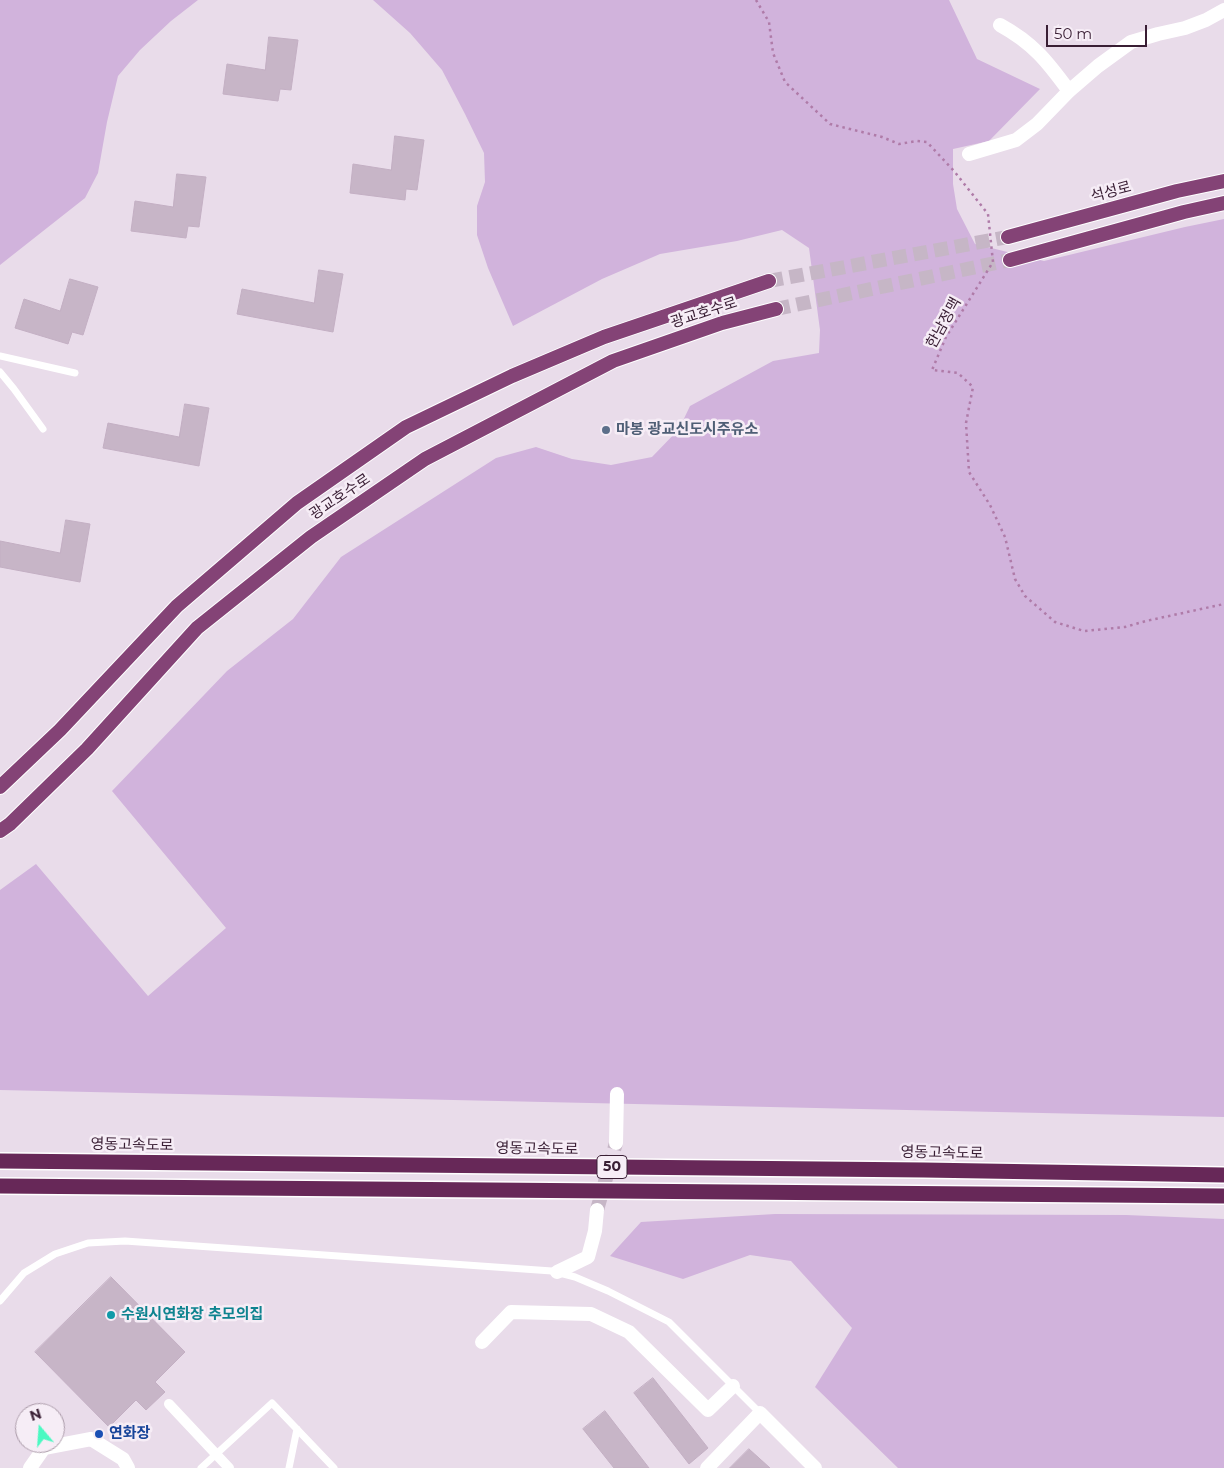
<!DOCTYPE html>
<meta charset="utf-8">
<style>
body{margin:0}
#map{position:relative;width:1224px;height:1468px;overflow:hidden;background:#e9dcea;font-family:Montserrat,sans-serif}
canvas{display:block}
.north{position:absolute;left:15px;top:1403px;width:50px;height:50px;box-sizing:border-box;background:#f6edf6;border:1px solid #aa9aa8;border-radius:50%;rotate:342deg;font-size:14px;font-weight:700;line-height:20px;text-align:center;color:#391e34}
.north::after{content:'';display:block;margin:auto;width:18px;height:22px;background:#4bf9c2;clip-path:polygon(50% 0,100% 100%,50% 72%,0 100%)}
.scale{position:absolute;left:1046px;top:25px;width:101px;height:22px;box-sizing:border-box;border:2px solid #391e34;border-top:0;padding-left:6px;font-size:15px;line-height:18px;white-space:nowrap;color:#391e34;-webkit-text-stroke:4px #f6edf6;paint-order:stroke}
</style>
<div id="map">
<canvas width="1224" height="1468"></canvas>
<div class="north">N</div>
<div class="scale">50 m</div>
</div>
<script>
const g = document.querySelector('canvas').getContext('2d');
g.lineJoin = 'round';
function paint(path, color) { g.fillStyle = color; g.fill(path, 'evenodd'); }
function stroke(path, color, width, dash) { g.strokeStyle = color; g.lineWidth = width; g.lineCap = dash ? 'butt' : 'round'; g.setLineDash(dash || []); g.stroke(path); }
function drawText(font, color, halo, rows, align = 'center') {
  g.font = font + ' Montserrat,"Noto Sans KR",sans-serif'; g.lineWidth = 5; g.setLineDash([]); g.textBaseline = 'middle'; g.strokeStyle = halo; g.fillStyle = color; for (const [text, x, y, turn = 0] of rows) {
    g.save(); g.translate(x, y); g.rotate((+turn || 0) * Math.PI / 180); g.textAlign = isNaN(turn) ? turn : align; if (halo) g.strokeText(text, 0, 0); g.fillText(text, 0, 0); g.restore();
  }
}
paint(new Path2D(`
 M0,0H198L171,21L140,50L118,76L107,122L98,173L85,198L0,265Z
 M373,0H949L977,59L1040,89L989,141L953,149V184L957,209L975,244L1044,261L1185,227L1224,219V1117L0,1090V890L36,864L148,996L226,928L112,791L227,671L293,619L341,557L496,458L536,447L572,459L611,465L652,457L679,429L690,406L773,361L819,353L820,330L809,248L782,230L737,241L660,254L602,279L513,326L488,268L477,235V206L485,182L484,153L465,114L442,70L410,33Z
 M775,1214L1126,1215L1224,1219V1468H898L815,1387L852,1328L791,1261L750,1255L683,1279L610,1256L641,1222Z`), '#d1b3dc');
const building = new Path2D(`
 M269,37L298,40L291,90L280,89L278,101L223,94L227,64L265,70Z
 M395,136L424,140L417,190L406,189L405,200L350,193L353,164L391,170Z
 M177,174L206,177L199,227L188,226L186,238L131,231L135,201L173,207Z
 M319,270L343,274L333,332L237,314L242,289L314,303Z
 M70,279L98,287L83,335L72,332L68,344L15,328L24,299L60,311Z
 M185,404L209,408L199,466L103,448L108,423L179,437Z
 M66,520L90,524L80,582L0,567V541L60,553Z
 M111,1277L185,1352L155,1382L165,1392L146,1410L136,1400L109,1427L35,1352Z
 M653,1378L708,1448L689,1464L634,1393Z
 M605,1411L649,1468H614L583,1429Z
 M749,1449L770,1468H730Z`);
paint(building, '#c7b5c7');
stroke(building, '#c3afc3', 1);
stroke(new Path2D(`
 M597,1210L616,1143`), '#c6b6c6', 14, [14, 7]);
stroke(new Path2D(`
 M769,281L1008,237
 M776,309L1010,260`), '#c6b6c6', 14, [14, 7]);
const trunk = new Path2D(`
 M1008,237L1177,191L1224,181
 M1010,260L1184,212L1224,203
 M0,787L60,730L177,606L297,503L406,427L512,376L604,337L769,281
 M0,831L10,824L87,749L197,628L311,537L425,459L613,361L722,323L776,309`);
const motorway = new Path2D(`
 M0,1161L924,1170L1224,1175
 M0,1186L1224,1196`);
stroke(trunk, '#fff', 16);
stroke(motorway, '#fff', 18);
stroke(new Path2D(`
 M756,0L769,22L773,53L785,82L830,124L882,137L899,144L917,141L927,142L954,171L988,214L993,262L946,337L932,370L958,373L973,387L966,423L969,472L990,505L1005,537L1015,579L1025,596L1055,622L1084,631L1125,627L1146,621L1224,604`), '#af7ba8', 2.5, [2.5, 4]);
stroke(new Path2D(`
 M0,356L75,373
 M0,372L14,389L43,429
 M0,1301L24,1273L55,1254L88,1243L125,1241L552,1271L575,1277L608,1291L669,1322L760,1413
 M201,1468L272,1403L334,1468
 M289,1468L297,1429`), '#fff', 7);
stroke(new Path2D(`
 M169,1404L229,1468`), '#fff', 10);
stroke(new Path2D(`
 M1000,25C1033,43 1047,61 1069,91
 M969,154L1016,140L1037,124L1069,91L1098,66L1131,42L1158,34L1185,28L1206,20L1224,10
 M616,1143L617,1094
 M557,1272L588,1257L595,1231L597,1210
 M482,1342L511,1312L591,1314L629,1332L708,1410L733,1386
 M30,1468L44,1448L91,1439L123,1459L128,1468
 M707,1468L760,1413L815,1468`), '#fff', 14);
stroke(trunk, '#844376', 14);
stroke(motorway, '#672858', 15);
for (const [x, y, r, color] of [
 [606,430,5,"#5c6f8a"],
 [111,1315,5,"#0f9aa8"],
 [99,1434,5,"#1a4fb4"]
]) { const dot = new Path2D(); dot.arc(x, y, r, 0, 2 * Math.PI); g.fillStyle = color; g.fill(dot); stroke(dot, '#f6edf6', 2); }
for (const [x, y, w] of [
 [612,1167,30]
]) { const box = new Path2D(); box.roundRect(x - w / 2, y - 11.5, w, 23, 4); g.fillStyle = '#f6edf6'; g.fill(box); stroke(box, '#391e34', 1); }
drawText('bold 14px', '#391e34', null, [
 ["50",612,1167]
]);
drawText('15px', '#391e34', '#f6edf6', [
 ["석성로",1111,192,-15],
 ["광교호수로",704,313,-18],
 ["한남정맥",944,323,-61],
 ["광교호수로",340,497,-34],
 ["영동고속도로",132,1145,1],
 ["영동고속도로",537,1149,1],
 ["영동고속도로",942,1153,1]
]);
drawText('bold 15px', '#4e5e75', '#f6edf6', [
 ["마봉 광교신도시주유소",616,430]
], 'left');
drawText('bold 15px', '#0d838f', '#f6edf6', [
 ["수원시연화장 추모의집",121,1315]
], 'left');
drawText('bold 15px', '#164399', '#f6edf6', [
 ["연화장",109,1434]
], 'left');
</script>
